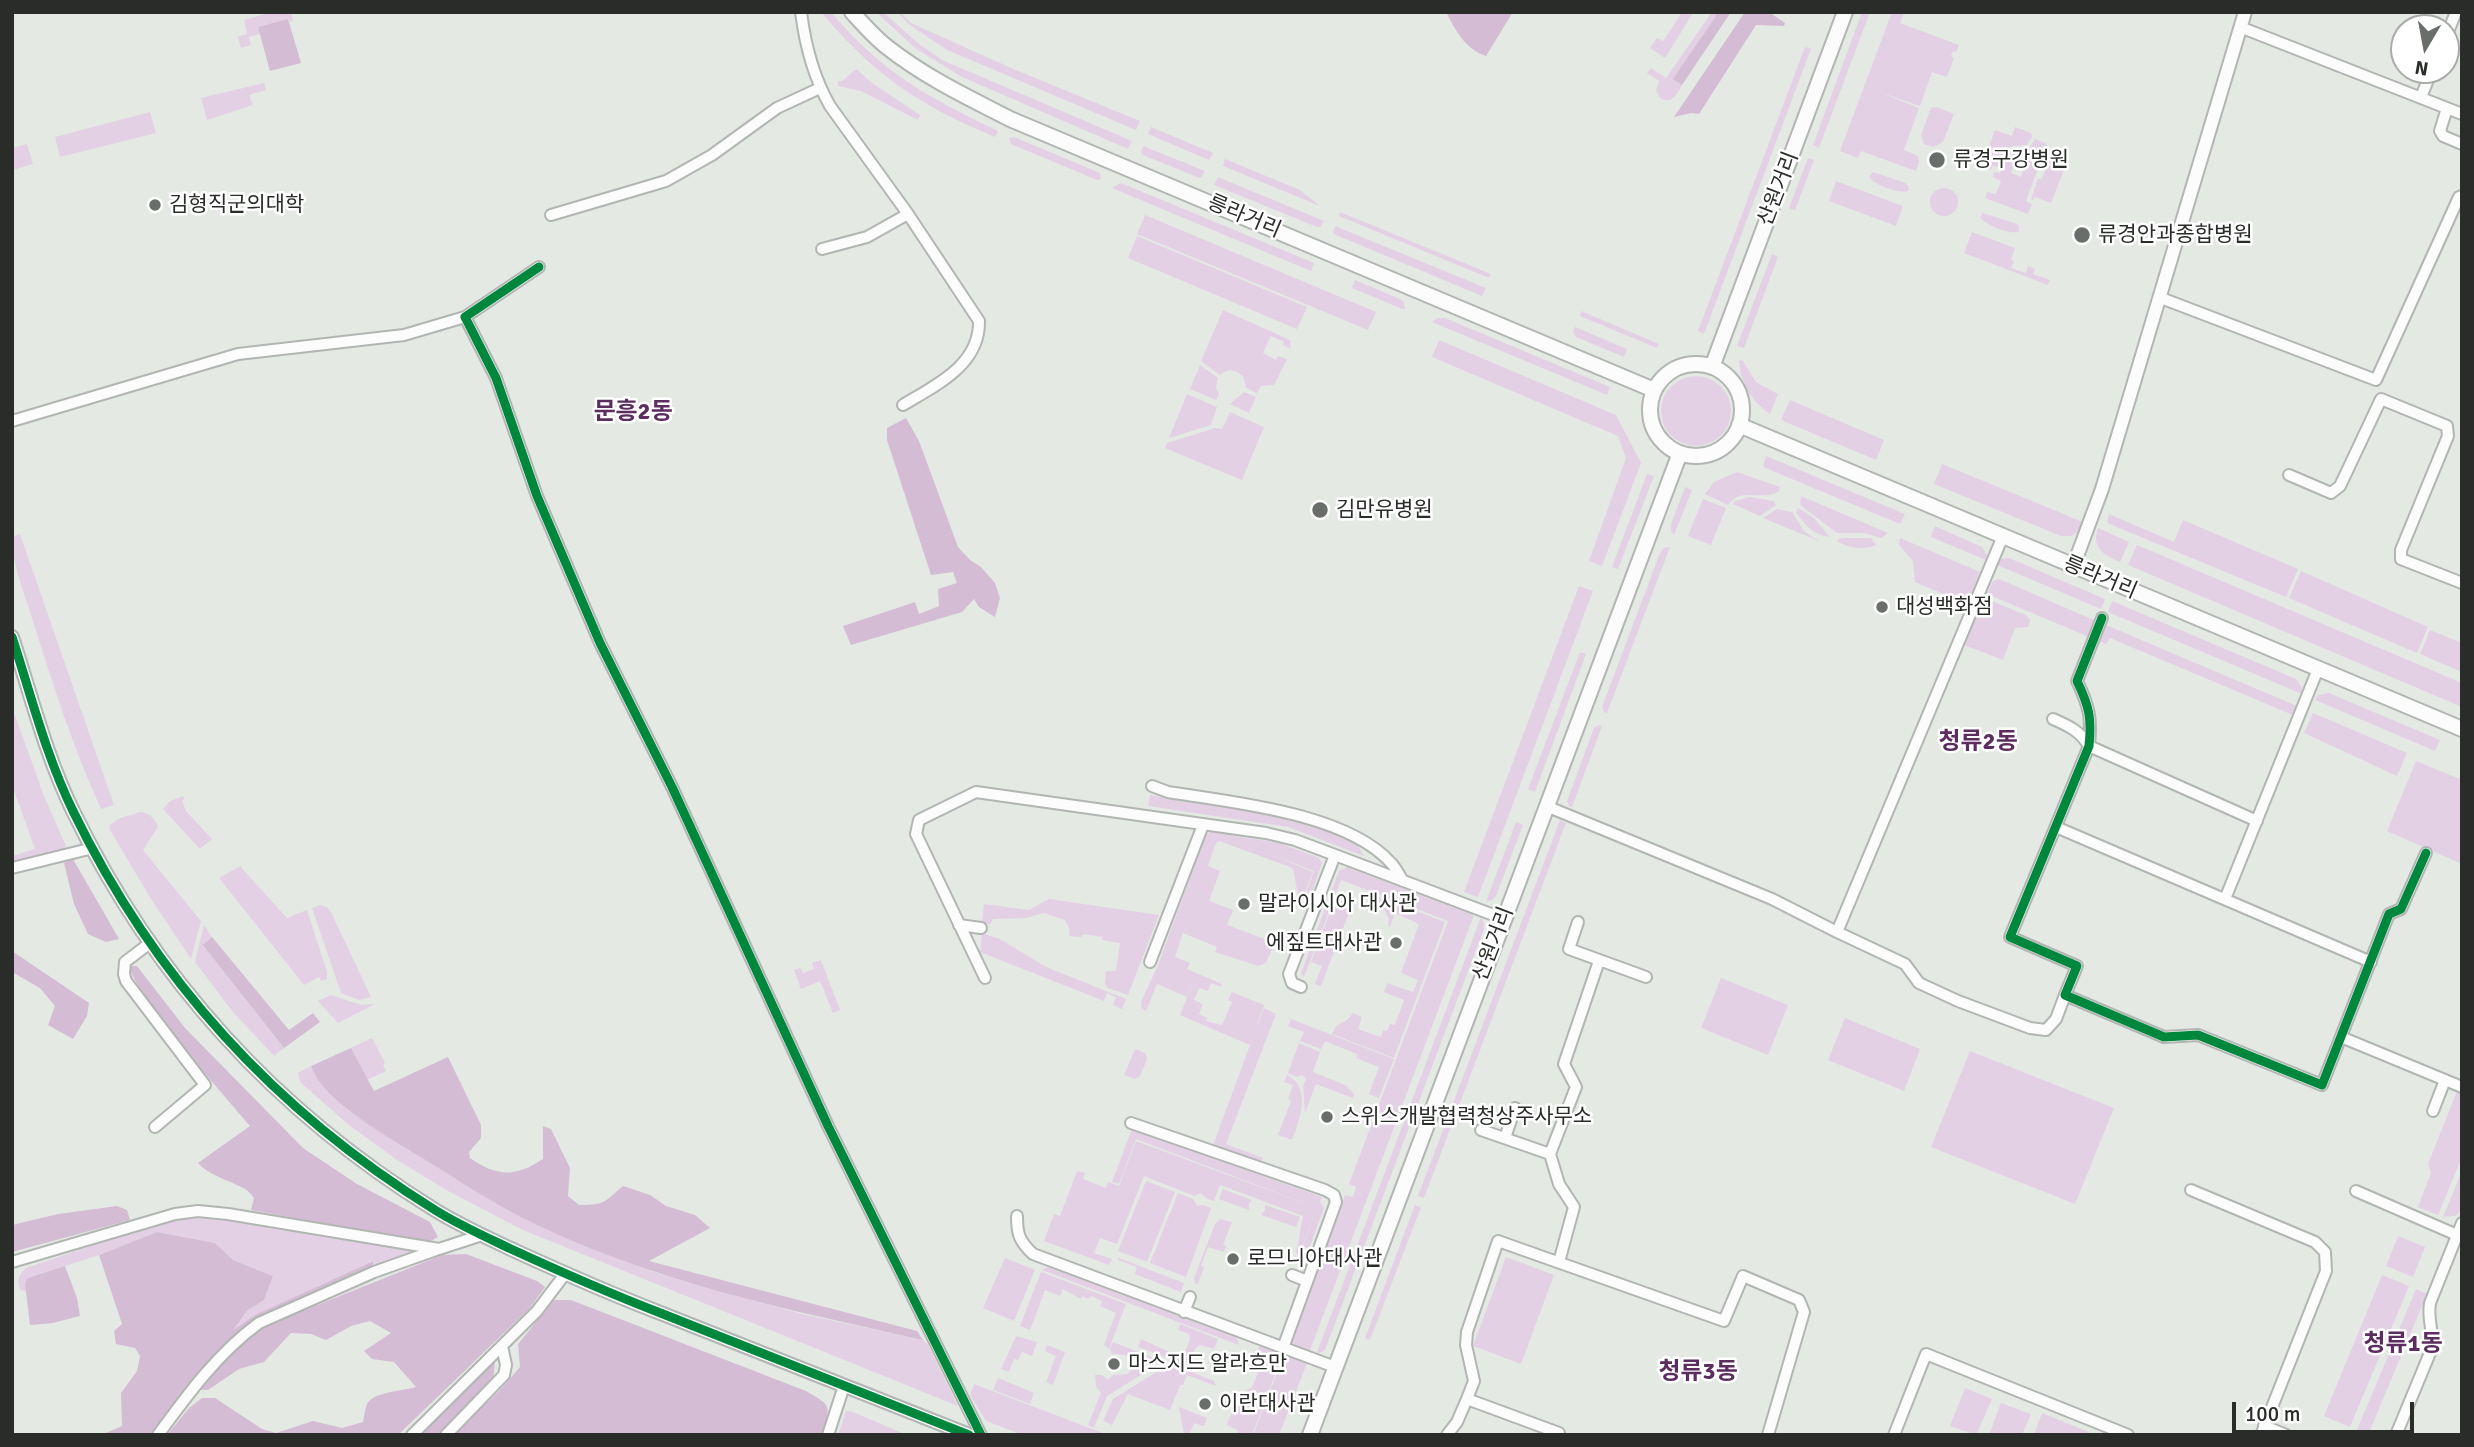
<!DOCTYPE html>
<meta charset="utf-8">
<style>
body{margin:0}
#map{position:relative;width:2474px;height:1447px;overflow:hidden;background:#e4e9e4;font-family:Signika,sans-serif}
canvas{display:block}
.frame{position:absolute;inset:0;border:14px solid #292c28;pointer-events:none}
.north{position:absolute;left:2390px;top:14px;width:70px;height:70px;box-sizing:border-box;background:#fff;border:2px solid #a9aba9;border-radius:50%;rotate:190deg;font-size:19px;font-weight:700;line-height:28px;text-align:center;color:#292c28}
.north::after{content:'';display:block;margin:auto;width:24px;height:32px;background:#6a6e6a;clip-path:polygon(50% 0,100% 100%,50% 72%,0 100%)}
.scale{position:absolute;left:2232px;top:1402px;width:182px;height:32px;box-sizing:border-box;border:4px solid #292c28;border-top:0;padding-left:9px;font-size:21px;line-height:24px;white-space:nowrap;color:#292c28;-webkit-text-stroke:5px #fff;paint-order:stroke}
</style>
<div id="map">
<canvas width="2474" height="1447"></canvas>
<div class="frame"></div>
<div class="north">N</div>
<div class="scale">100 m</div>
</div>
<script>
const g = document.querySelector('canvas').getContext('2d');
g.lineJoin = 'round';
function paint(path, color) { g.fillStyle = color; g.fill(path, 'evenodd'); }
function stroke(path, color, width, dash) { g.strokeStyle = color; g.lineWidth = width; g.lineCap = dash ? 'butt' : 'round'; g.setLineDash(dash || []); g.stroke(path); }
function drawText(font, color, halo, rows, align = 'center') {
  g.font = font + ' Signika,"Noto Sans KR",sans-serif'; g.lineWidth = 5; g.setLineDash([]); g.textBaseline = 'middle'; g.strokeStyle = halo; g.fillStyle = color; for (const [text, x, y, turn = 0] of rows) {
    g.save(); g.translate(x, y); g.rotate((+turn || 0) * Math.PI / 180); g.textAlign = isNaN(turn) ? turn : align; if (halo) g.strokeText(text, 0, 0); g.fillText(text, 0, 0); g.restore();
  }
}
paint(new Path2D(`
 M272,12H291L293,21L289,22V19L259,27L260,34L249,37L251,45L241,48L238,37L247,34L244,20Z
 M821,12H831C882,73 928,97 998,131L995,137C972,127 948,117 927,104C885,80 852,49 821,12Z
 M876,12H883L919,44L942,60L1132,141L1128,149L962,77L915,48Z
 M897,12H900L911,23L1011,68L1140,121L1136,130L947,50L910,25Z
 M1679,12L1693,13L1665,58L1650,48L1657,38L1663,41L1681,14Z
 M1712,12H1714L1716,16L1674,79L1682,85C1677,94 1672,105 1660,98L1656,90L1659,81L1647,73L1651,68L1666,78Z
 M1862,12H1870L1819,148L1813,145Z
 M1892,12H1904L1900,23L1959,45L1956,52L1953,51L1951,56L1954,58L1947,77L1932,72L1920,106L1879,92L1919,108L1904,150L1918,156L1919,162L1916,171L1861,151L1858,158L1840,151Z
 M1805,47L1811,49L1704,334L1698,331Z
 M856,69L875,85L920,115L918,120L861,91L838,86V81H842Z
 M264,83L266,90L249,95L253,105L207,120L201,98Z
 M1936,107L1954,114L1943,142L1933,147L1924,144L1921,135L1931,108Z
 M150,112L156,133L60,157L55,137Z
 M1151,127L1213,153L1209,160L1148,134Z
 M2015,127L2031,133L2032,137L2027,145C2006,146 2005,147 1998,167L1993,166L1991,170L1984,168L1977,152L1986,155L1995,130L2012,136Z
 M1014,137L1100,173L1101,179L1097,180L1011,144L1009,138Z
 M2035,139L2047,144L2026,201L2032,204L2028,214L1985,198L1987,192L1996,194L2001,181L1993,177L1994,172L2000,173L2006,157L2015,160L2011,173L2021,177L2029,153L2024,151L2021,158L2008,153L2016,148L2030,147Z
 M27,144L33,164L12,170V148Z
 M1143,146L1205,171L1201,178L1197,177L1143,155L1141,153Z
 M1808,158L1814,160L1795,210L1789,208Z
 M1225,159L1300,190L1320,206L1223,166Z
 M2045,159L2065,167L2051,203L2035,197L2033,200L2031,199L2038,179H2042L2046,168L2043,166Z
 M1873,172L1906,183L1909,188L1908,191C1898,194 1875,185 1869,177Z
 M1218,177L1324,221L1320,227H1317L1214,185Z
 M1836,181L1903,206L1896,226L1829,201Z
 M1121,183L1314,263L1311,271L1112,188Z
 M1930 202a14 14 0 1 1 28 0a14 14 0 1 1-28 0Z
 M1340,212L1491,274L1489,278L1339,216Z
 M1983,213L2017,224L2019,226V232C2009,234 1986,226 1980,217Z
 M1145,215L1376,312L1368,330L1137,234Z
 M1335,226L1486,288L1482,296L1336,235L1333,233Z
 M1972,232L2015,248L2011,260L2014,261L2011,268L2026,273L2028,266L2035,269L2033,274L2050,280L2048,285L1964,253Z
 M1137,236L1307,307L1297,329L1128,258Z
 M1772,254L1778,257L1744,348L1737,346Z
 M1355,280L1400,299L1404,302L1405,310L1352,288Z
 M1223,310L1290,340L1291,349L1283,345L1284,342L1271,336L1263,353L1276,360L1278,356L1287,359L1274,385L1261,386L1257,393L1246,388L1244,378C1238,369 1228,368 1220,375L1201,361Z
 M1581,311L1659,344L1657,348L1580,316Z
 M1437,318H1445L1610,387L1607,395L1432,322Z
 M1575,327L1627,349L1624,357L1576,337L1573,332Z
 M1439,340L1616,415L1641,463L1602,566L1589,561L1626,458L1618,436L1432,357Z
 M1739,360L1743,361L1756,382L1778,394L1770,414C1751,401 1740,382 1739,360Z
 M1200,365L1218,378L1216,387L1219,395L1216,400L1190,389Z
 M1661 411a35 35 0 1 1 70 0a35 35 0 1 1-70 0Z
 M1244,392L1256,397L1249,413L1230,404Z
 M1187,394L1217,407L1211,425L1169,438Z
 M1790,400L1884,440L1876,460L1781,420Z
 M1230,412L1264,427L1242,480L1165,448L1167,443L1215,428L1222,429Z
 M1766,456L1905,514L1900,524L1763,467Z
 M1942,464L2083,522L2078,532L2071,536H2061L1934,484Z
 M1737,472L1780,487L1779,491C1765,502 1740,486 1728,505L1705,494L1714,482Z
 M1647,474L1654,476L1618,569L1612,567Z
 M1685,487L1692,490L1674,535L1671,531V524Z
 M1801,496L1888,533L1881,538L1864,533H1837L1800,505Z
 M1750,497L1773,501L1776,505L1760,516L1733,504L1735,501Z
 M1703,499L1726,508L1711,545L1688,536Z
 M1798,508L1813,517L1830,537C1813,535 1805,525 1796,512Z
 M1777,509L1792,512L1804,531L1819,541L1763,518Z
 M2109,514L2174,542L2183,520L2298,569L2286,597L2107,523Z
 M1935,526L1982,547L1987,555L1986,560L1931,537Z
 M2098,528L2129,542L2120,562C2104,555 2091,548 2098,528Z
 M20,534L114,805L101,809C73,748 53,685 33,621C25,594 12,565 12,537Z
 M1840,538H1871L1876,545C1863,551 1849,548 1837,541Z
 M1900,538L1980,572L1967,604L1915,582L1913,561L1899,545Z
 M2137,545L2462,683V707L2128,565Z
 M1670,547L1607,713L1604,712L1602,707L1660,553L1664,548Z
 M2009,558L2105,599L2101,609L1997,565L2001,559Z
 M2301,571L2428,627L2417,653L2289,598Z
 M1999,579L2096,621L2089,637L1987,594L1993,581Z
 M1579,586L1593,591L1478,897L1464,892Z
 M1984,598L2026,615L2030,620L2028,627L2015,628L2003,660L1964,645Z
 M2112,601L2296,679L2302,688V694L2108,612Z
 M2106,625L2297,706L2293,715L2110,638L2106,644L2099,641Z
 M2430,630L2462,643V672L2420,654Z
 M1580,652L1586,654L1535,792L1528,789Z
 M2329,693L2440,740L2435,751L2315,700L2318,695Z
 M12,707L44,796L66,846L61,851L12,864V856L35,849L12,785Z
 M2313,713L2407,753L2397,776L2304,733Z
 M1598,725L1602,726L1572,807L1569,806L1567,801L1594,728Z
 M2416,761L2462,780V864L2387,831Z
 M1150,795L1295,817L1354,839L1364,856L1288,827L1148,806Z
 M183,796L184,799L182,801L186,811L212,839L200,849L163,809L170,801Z
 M140,812C148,812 156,819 158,827L143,850L201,921L191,959L151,899L110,830L109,826L118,819Z
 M1560,820L1566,823L1424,1198L1418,1196Z
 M1516,822L1523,825L1496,896L1492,900L1486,902Z
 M1211,832L1279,843L1319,858L1322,863L1310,898L1305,896L1314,871L1272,855L1313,872L1303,897L1298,894L1293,869L1290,867L1219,841L1216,843L1208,866L1220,871L1209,901L1233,910L1227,925L1270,941L1276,940L1266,963L1258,966L1215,952L1217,947L1183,933L1175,957L1190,963L1187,969L1222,984L1221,987L1211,983L1208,991L1199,988L1194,1000L1203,1004L1199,1014L1207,1018L1206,1021L1222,1025L1232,1002L1228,1000L1232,992L1264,1005L1255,1031L1264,1008L1276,1014L1226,1144L1263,1158L1260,1162L1212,1148L1250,1045L1180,1015L1194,981L1187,997L1157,984L1146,1011L1142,1008L1141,1002L1158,965L1206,835Z
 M240,866L287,918L307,910L327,972V979L321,981L319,977L304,985L219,878Z
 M1347,867L1474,915L1309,1353L1288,1345L1345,1195L1353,1197L1356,1187L1349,1184L1448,921L1341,880L1304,977L1301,973L1339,871Z
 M1369,893L1445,922L1394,1058L1332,1034L1336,1026L1347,1020L1353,1013L1362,1017L1358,1029L1381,1037L1383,1030L1387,1031L1390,1024L1395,1025L1404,1000L1384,992L1387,983L1413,992L1418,980L1401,973L1419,924L1395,913L1390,927L1388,926L1389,919L1383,907L1384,904L1367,898Z
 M1049,899L1159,915L1128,995L1108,988L1105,984L1106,971H1116L1120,943L1102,940V937L1083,934L1082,937L1069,936L1070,930L1065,920L1044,913L1027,918L993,919L990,924L982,925L984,904L1029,910Z
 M1335,899L1352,905L1321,986L1315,984L1322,966L1311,962Z
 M320,905L327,907L331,912L371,997L359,1000L341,993L312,908Z
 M1481,917L1484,923V929L1325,1350L1316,1355Z
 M204,925L212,937L204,945L284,1048L274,1056L233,1012L195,962Z
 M982,933L1000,939L1046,967L1126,999L1122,1009L1113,1005L1116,997L1107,993L1104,1001L980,952Z
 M821,960L840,1010L833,1013L820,981L801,989L794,970L800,968L803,973L814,969L812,963Z
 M1721,978L1788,1005L1768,1055L1701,1028Z
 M331,995L361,1005L375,1004L338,1023L318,1001Z
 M1845,1018L1920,1049L1904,1091L1828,1060Z
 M1291,1019L1394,1059L1379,1098L1369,1094L1379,1067L1356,1058L1357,1054L1325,1041L1321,1049L1300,1041L1304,1032L1288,1026Z
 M372,1038L385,1063L383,1065L386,1071L367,1080L351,1048Z
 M1299,1043L1320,1052L1313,1072L1345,1085L1354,1094L1353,1098L1316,1084L1305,1113L1303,1086L1306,1079L1302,1075L1297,1077L1288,1073Z
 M1135,1049L1145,1053L1147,1059L1140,1076L1134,1079L1124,1075Z
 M1970,1051L2114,1108L2075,1204L1931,1147Z
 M311,1066L322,1085L530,1221L654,1272L802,1314L923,1340L928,1345L958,1406L523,1230L448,1191L397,1160L349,1125L300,1082L298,1073Z
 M1287,1075C1312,1087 1300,1119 1292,1140L1278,1135L1291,1101L1288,1099L1293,1085L1284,1082Z
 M2457,1091L2462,1093V1157L2438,1215L2418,1207L2431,1173L2428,1164Z
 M1132,1129L1322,1197L1320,1202L1324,1208L1306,1257L1300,1255L1317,1207L1299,1256L1296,1252C1300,1240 1300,1228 1303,1216L1220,1185L1214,1201L1206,1198L1201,1193L1194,1196L1144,1176L1117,1244L1100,1238L1094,1253L1112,1259L1109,1265L1044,1241L1054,1214L1060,1216L1077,1171L1085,1173L1083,1179L1106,1188L1108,1182L1119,1186L1136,1141L1312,1206L1136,1139L1119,1184L1112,1182Z
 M2462,1171V1210L2455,1216L2443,1217Z
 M1146,1181L1175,1192L1147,1262L1118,1251Z
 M1223,1189L1252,1200L1249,1204V1210L1219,1199Z
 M1178,1193L1193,1199L1197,1206L1203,1205L1211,1208L1186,1277L1150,1263Z
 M1265,1205L1300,1217L1296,1227L1261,1215L1265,1210Z
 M1415,1205L1421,1207L1370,1340L1365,1338Z
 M189,1218L219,1219L408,1248L411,1252L373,1266L372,1261L256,1315L230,1332L247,1311L264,1300L273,1276L233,1260L215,1243L157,1232L99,1255L28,1278L26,1283L27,1292L20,1290C17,1280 18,1275 26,1268L151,1226Z
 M1220,1219L1232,1222L1223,1245L1226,1246L1224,1252L1208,1247L1201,1266L1204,1267L1198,1284L1195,1283L1194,1278L1215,1224Z
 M2398,1236L2425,1247L2413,1277L2386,1266Z
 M1506,1257L1554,1275L1521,1364L1473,1346Z
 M1005,1258L1035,1270L1014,1321L983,1308Z
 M1119,1258L1184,1283L1181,1292L1135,1274L1137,1267L1118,1260Z
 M1050,1266L1236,1336L1239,1345L1042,1270Z
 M1041,1272L1126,1304L1109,1349L1104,1345L1116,1313L1100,1306L1102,1301L1091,1296L1089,1299L1082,1296L1081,1299L1063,1289L1060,1296L1045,1290L1030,1330L1020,1326Z
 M2382,1275L2409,1286L2350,1427L2324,1416Z
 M2416,1289L2427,1294L2368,1435L2357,1430Z
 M1180,1324L1218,1339L1214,1349L1200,1345L1195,1349L1188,1366L1138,1347L1141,1339L1180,1357L1182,1354H1184L1190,1339L1189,1334L1178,1330Z
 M1016,1336L1037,1342L1032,1356L1022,1352L1018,1360L1014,1359L1009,1372L1001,1369Z
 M1113,1342L1151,1357L1155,1360L1154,1367L1107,1396L1094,1428L1088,1425L1101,1393L1096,1386L1095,1375H1102L1108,1380L1113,1375L1128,1374L1133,1367C1133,1354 1123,1354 1112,1354L1110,1349Z
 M1047,1345L1065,1352L1053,1385L1046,1382L1056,1356L1045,1351Z
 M1260,1345L1307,1363L1279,1435H1253L1281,1362L1257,1352Z
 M1265,1356L1280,1362L1252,1435H1239L1237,1430L1227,1425L1238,1396L1252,1387Z
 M1174,1365L1214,1381L1216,1386L1187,1375L1183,1385H1180L1170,1410L1128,1394L1112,1425L1103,1421L1113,1399L1166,1366Z
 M998,1378L1034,1393L1030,1404L993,1390Z
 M974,1384L1108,1435H1023L986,1421L970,1395Z
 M1965,1388L1992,1399L1976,1435L1950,1426Z
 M2001,1403L2031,1414L2022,1435H1989Z
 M1179,1407L1207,1418L1204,1426L1194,1423L1189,1435H1184Z
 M846,1411L853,1412L907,1435H838Z
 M2042,1413L2089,1432L2088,1435H2034Z`), '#e4d0e5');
paint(new Path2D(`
 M1446,12H1513L1486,56C1465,49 1456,31 1446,12Z
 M1714,12H1731L1682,85L1673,79L1716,16Z
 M1745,12H1769L1785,23L1784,26L1756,25L1699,114L1691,113L1674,117Z
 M288,19L301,63L270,71L258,27Z
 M906,418L919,441L958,547L970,560L981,567L995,583L1000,598L995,617L979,607L974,599L962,612L851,645L843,626L915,602L919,614L939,606L938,589L957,583L953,572L931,575L887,440V428Z
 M73,859L119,939L106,942L88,934L74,904L64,863Z
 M212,937L289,1030L313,1013L320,1022L284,1048L203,945Z
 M12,951L89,1003L87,1016L73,1039L48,1025L55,1006L40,988L12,972Z
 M130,966H137L185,1028L303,1148L357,1184L430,1222L438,1237L427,1243L251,1210L254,1198C245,1182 214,1181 198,1163L250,1126C230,1102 129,988 130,966Z
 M351,1048L374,1091L448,1057L481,1125V1138L469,1152L470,1158C497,1177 516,1177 543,1159V1126L551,1129L570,1168L568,1196L579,1205C606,1205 604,1202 623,1186L650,1195L666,1206L695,1215L710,1228L649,1261L917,1331L923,1340C789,1310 653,1282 529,1221C491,1202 455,1178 419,1156C393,1141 339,1108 321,1084C317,1079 314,1072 311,1066Z
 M117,1206L127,1210L130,1220L12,1252V1225L58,1214Z
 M157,1232L215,1243L233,1260L273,1276L264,1300L247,1311L233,1330L255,1315L373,1261V1266L258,1318L240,1331L194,1378L150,1435H101L122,1426L121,1393L137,1371L140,1356L135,1348L116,1344L114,1331L122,1324L99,1255Z
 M466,1254L537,1281L545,1287L530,1308L398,1435H167L189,1408L202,1398H215L262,1429L276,1433L313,1421L342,1428L363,1422C364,1417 365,1409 367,1404C373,1392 402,1391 416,1387L394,1362L372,1359L364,1351L391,1333L370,1321L351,1326L326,1340L311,1334L291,1333L264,1362L239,1369L208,1390H200C219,1364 242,1338 270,1324L442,1255Z
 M65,1266L77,1298L80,1316L53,1323L30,1325L25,1283L28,1278Z
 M554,1300H571L806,1391C833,1406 830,1406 822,1435H453L500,1390L520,1367L518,1344Z
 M492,1362H495L493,1380L438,1435H419Z`), '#d4bcd5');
const minor = new Path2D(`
 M801,12C805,44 814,78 830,106L908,214L979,321C980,365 936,385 903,405
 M2240,27L2462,114
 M2446,37L2456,12
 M2421,97L2432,70
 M2447,108L2440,131L2443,136L2462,144
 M551,215L666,181L712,155L777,108L820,88
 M822,249L867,237L908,214
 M539,267L465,317L496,378L537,496L600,643L672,787L828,1126L981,1435
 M2161,298L2376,380L2459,197L2462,196
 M12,421L238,354L404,335L465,317
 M2289,475L2331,493L2340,486L2381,399L2447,426L2448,436L2401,550V559L2462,583
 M2102,618L2077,681C2089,706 2092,718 2089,746L2010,937L2077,966L2065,995L2164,1037L2198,1035L2322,1085L2389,914L2401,909L2426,853
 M2053,719C2069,726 2080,731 2089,746L2257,821
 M1152,786L1168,792C1231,802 1347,813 1391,863C1396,868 1399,875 1403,881
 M1546,806L1772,899L1837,932L2003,536
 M2056,827L2371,962
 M12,868L93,848
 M2225,899L2318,669
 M1578,922L1569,949L1646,977
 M959,925L981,928
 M1837,932L1905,964L1919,983L1958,1001L2030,1028L2046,1030L2056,1019L2065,995
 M150,943L125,962L124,974L126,981L205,1085L155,1127
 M1150,962L1203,825
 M985,978L916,834L919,820L976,792L1266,833L1295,840L1335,855L1504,919
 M1301,987L1292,983L1289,974L1335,855
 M2341,1037L2462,1087
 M2433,1111L2445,1080
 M1131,1123L1325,1190L1334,1195L1336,1202L1283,1348
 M1481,1130L1550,1154L1559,1184L1574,1207L1559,1262
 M1505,1138L1515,1108
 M1550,1154L1576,1087L1564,1064L1599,961
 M2191,1190L2315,1242L2325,1252L2326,1271L2261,1435
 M2356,1191L2457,1235
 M1017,1216C1017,1234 1019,1241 1033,1254L1335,1367
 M12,1262L175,1214L198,1211L228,1214L439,1249L482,1235
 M1292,1275L1307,1281
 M1184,1312L1190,1297
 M1467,1399L1474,1381L1466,1345L1467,1332L1498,1241L1724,1321L1743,1276L1799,1300L1804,1312L1768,1435
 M2264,1426L2286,1435
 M158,1435C188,1394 218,1353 259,1323L374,1272L436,1250
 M412,1435L537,1311L565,1274
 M446,1435L504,1375L506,1365L502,1346
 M828,1435L844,1386
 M1447,1435L1457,1422L1467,1399L1559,1433
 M1894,1435L1926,1354L2128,1435
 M2396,1435L2432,1348C2434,1333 2427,1319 2430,1303L2462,1223`);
const tertiary = new Path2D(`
 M2073,567L2102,489L2245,12
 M12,637C31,695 46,756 73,811C155,980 275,1111 435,1210C459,1225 486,1237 511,1249C561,1272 611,1294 663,1314C765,1354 867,1395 969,1435`);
const secondary = new Path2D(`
 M852,12C863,24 874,37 887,47C925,77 967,97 1010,119L1654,390
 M1650 410a46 46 0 1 1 92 0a46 46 0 1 1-92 0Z
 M1712,367L1845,12
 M1739,425L2462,729
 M1310,1435L1680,453`);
stroke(minor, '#b2b6b2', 14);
stroke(tertiary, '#b2b6b2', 16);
stroke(secondary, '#b2b6b2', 18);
stroke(minor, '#fbfcfb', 10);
stroke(tertiary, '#fbfcfb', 12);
stroke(secondary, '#fbfcfb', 14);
stroke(new Path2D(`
 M539,267L465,317L496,378L537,496L600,643L672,787L828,1126L981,1435
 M2102,618L2077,681C2089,706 2092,718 2089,746L2010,937L2077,966L2065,995L2164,1037L2198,1035L2322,1085L2389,914L2401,909L2426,853
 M12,637C31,695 46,756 73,811C155,980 275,1111 435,1210C459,1225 486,1237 511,1249C561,1272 611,1294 663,1314C765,1354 867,1395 969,1435`), '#00873e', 9);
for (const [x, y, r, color] of [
 [1937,160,9,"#6a6e6a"],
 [155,205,7,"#6a6e6a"],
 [2082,235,9,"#6a6e6a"],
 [1320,510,9,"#6a6e6a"],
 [1882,607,7,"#6a6e6a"],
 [1244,904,7,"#6a6e6a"],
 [1396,943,7,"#6a6e6a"],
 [1327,1117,7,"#6a6e6a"],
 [1233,1259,7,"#6a6e6a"],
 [1114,1364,7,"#6a6e6a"],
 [1205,1404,7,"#6a6e6a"]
]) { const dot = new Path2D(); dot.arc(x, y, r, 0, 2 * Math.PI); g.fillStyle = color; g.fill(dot); stroke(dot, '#fff', 2.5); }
drawText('21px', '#292c28', '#fff', [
 ["류경구강병원",1953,160],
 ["김형직군의대학",169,205],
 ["류경안과종합병원",2098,235],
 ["김만유병원",1336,510],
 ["대성백화점",1896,607],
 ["말라이시아 대사관",1258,904],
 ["에짚트대사관",1382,943,"right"],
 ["스위스개발협력청상주사무소",1341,1117],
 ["로므니아대사관",1247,1259],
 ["마스지드 알라흐만",1128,1364],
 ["이란대사관",1219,1404]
], 'left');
drawText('21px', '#292c28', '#fff', [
 ["산원거리",1779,189,-69],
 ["릉라거리",1244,217,23],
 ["릉라거리",2100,578,23],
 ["산원거리",1494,944,-69]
]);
drawText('bold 24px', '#5c2d5f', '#fff', [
 ["문흥2동",633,413],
 ["청류2동",1978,743],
 ["청류1동",2403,1345],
 ["청류3동",1698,1373]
]);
</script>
